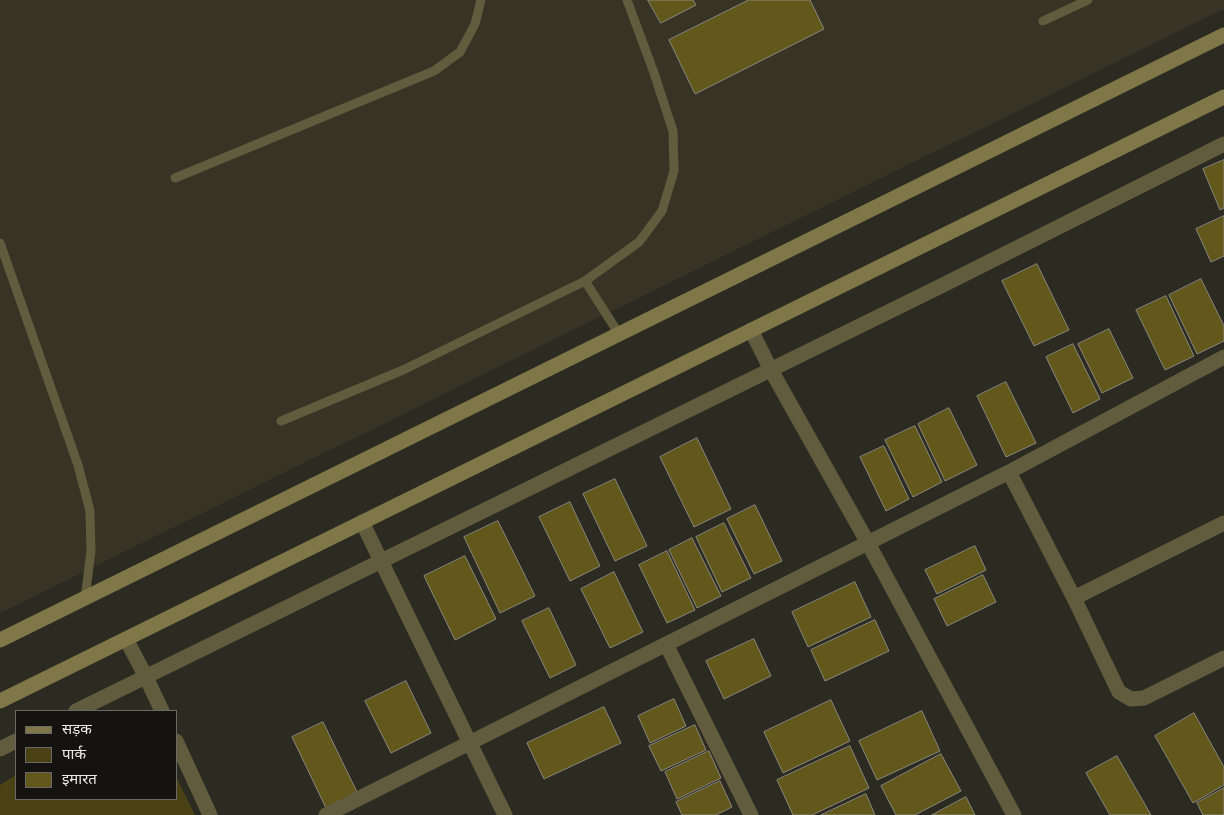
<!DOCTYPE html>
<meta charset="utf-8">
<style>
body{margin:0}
#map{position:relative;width:1224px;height:815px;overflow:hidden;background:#2c2b22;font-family:Arial,"Noto Sans Devanagari",sans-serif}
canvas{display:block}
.legend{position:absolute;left:15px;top:710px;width:162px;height:90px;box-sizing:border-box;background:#14130f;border:1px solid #6a6965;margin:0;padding:6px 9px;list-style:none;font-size:15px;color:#ecebe5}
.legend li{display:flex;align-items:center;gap:10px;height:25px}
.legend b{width:25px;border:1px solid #6a6965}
</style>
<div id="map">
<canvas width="1224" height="815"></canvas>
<ul class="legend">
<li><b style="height:6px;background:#7f7747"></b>सड़क</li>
<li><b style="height:14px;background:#4a4214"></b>पार्क</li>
<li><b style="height:14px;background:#62581b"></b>इमारत</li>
</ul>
</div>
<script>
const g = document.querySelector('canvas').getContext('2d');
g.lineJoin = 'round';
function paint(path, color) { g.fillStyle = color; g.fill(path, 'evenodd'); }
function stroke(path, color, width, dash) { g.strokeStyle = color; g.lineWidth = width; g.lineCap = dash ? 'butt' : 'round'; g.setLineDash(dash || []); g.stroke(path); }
paint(new Path2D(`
 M0,0H1224V9L0,613Z`), '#373425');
paint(new Path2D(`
 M16,775V799H176V777L195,815H0V785Z`), '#4a4214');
const building = new Path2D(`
 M648,0H693L696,5L661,23Z
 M749,0H810L824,29L695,94L669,40Z
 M1224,160V208L1220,210L1203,169Z
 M1224,216V256L1211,262L1196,229Z
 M1037,264L1069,330L1034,346L1002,281Z
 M1201,279L1224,326V341L1197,354L1169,295Z
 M1166,296L1194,356L1165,370L1136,310Z
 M1109,329L1133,378L1102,393L1078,344Z
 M1073,344L1100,399L1073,413L1046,357Z
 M1006,382L1036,443L1006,457L977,396Z
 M949,408L977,465L945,481L918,424Z
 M915,426L942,482L913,497L885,440Z
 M697,438L731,509L694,527L660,457Z
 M884,446L909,499L886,511L860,457Z
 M615,479L647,546L615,561L583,494Z
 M570,502L600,566L570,581L539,517Z
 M755,505L782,561L754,574L727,519Z
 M498,521L535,596L500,613L464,537Z
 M724,523L751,578L722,592L696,537Z
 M692,538L721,596L697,608L669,550Z
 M975,546L986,570L937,594L925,570Z
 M667,551L695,610L667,623L639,565Z
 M465,556L496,619L455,640L424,576Z
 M614,572L643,632L610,648L581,589Z
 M983,575L996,602L947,626L934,599Z
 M855,582L871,617L808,647L792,612Z
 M549,608L576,665L550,678L522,621Z
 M875,620L889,651L825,681L811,650Z
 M754,639L771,676L724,699L706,661Z
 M406,681L431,733L391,753L365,701Z
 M674,699L686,726L650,743L638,716Z
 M831,700L850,741L783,773L764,732Z
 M604,707L621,743L544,779L527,743Z
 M922,711L940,751L877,780L859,741Z
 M1194,713L1224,767V785L1193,803L1155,736Z
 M323,722L357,792L326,808L292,737Z
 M695,725L706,750L661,771L649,746Z
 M850,746L869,788L812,815H793L777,780Z
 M709,751L721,778L677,799L665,772Z
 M941,754L961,791L915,815H896L881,786Z
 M1117,756L1151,815H1110L1086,773Z
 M720,781L732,807L716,815H682L676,802Z
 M1224,788V815H1203L1197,803Z
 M866,794L875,815H821Z
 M966,797L975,815H932Z`);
paint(building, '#62581b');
stroke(building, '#89877c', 1);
stroke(new Path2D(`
 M1043,21L1088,0
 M175,178L434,71L460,52L475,24L481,0
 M0,243L78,465L90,511L91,551L85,598
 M585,281L619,334
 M281,421L403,370L585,281L639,242L662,211L674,171L673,131L653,70L627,0`), '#615c3e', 9);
stroke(new Path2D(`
 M751,330L771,370L868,543L1014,815
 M1009,472L1074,598L1119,692L1131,699L1144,698L1224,658
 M362,522L505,815
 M1074,598L1224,523
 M126,639L146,677L162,711
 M666,644L751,815
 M176,741L210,815
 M326,815L1009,472L1224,357`), '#615c3e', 15);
stroke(new Path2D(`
 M76,711L939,287L1224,144
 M0,749L16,741`), '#615c3e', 15);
stroke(new Path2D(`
 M0,640L1224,35
 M0,701L1224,97`), '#7f7747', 15);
</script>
